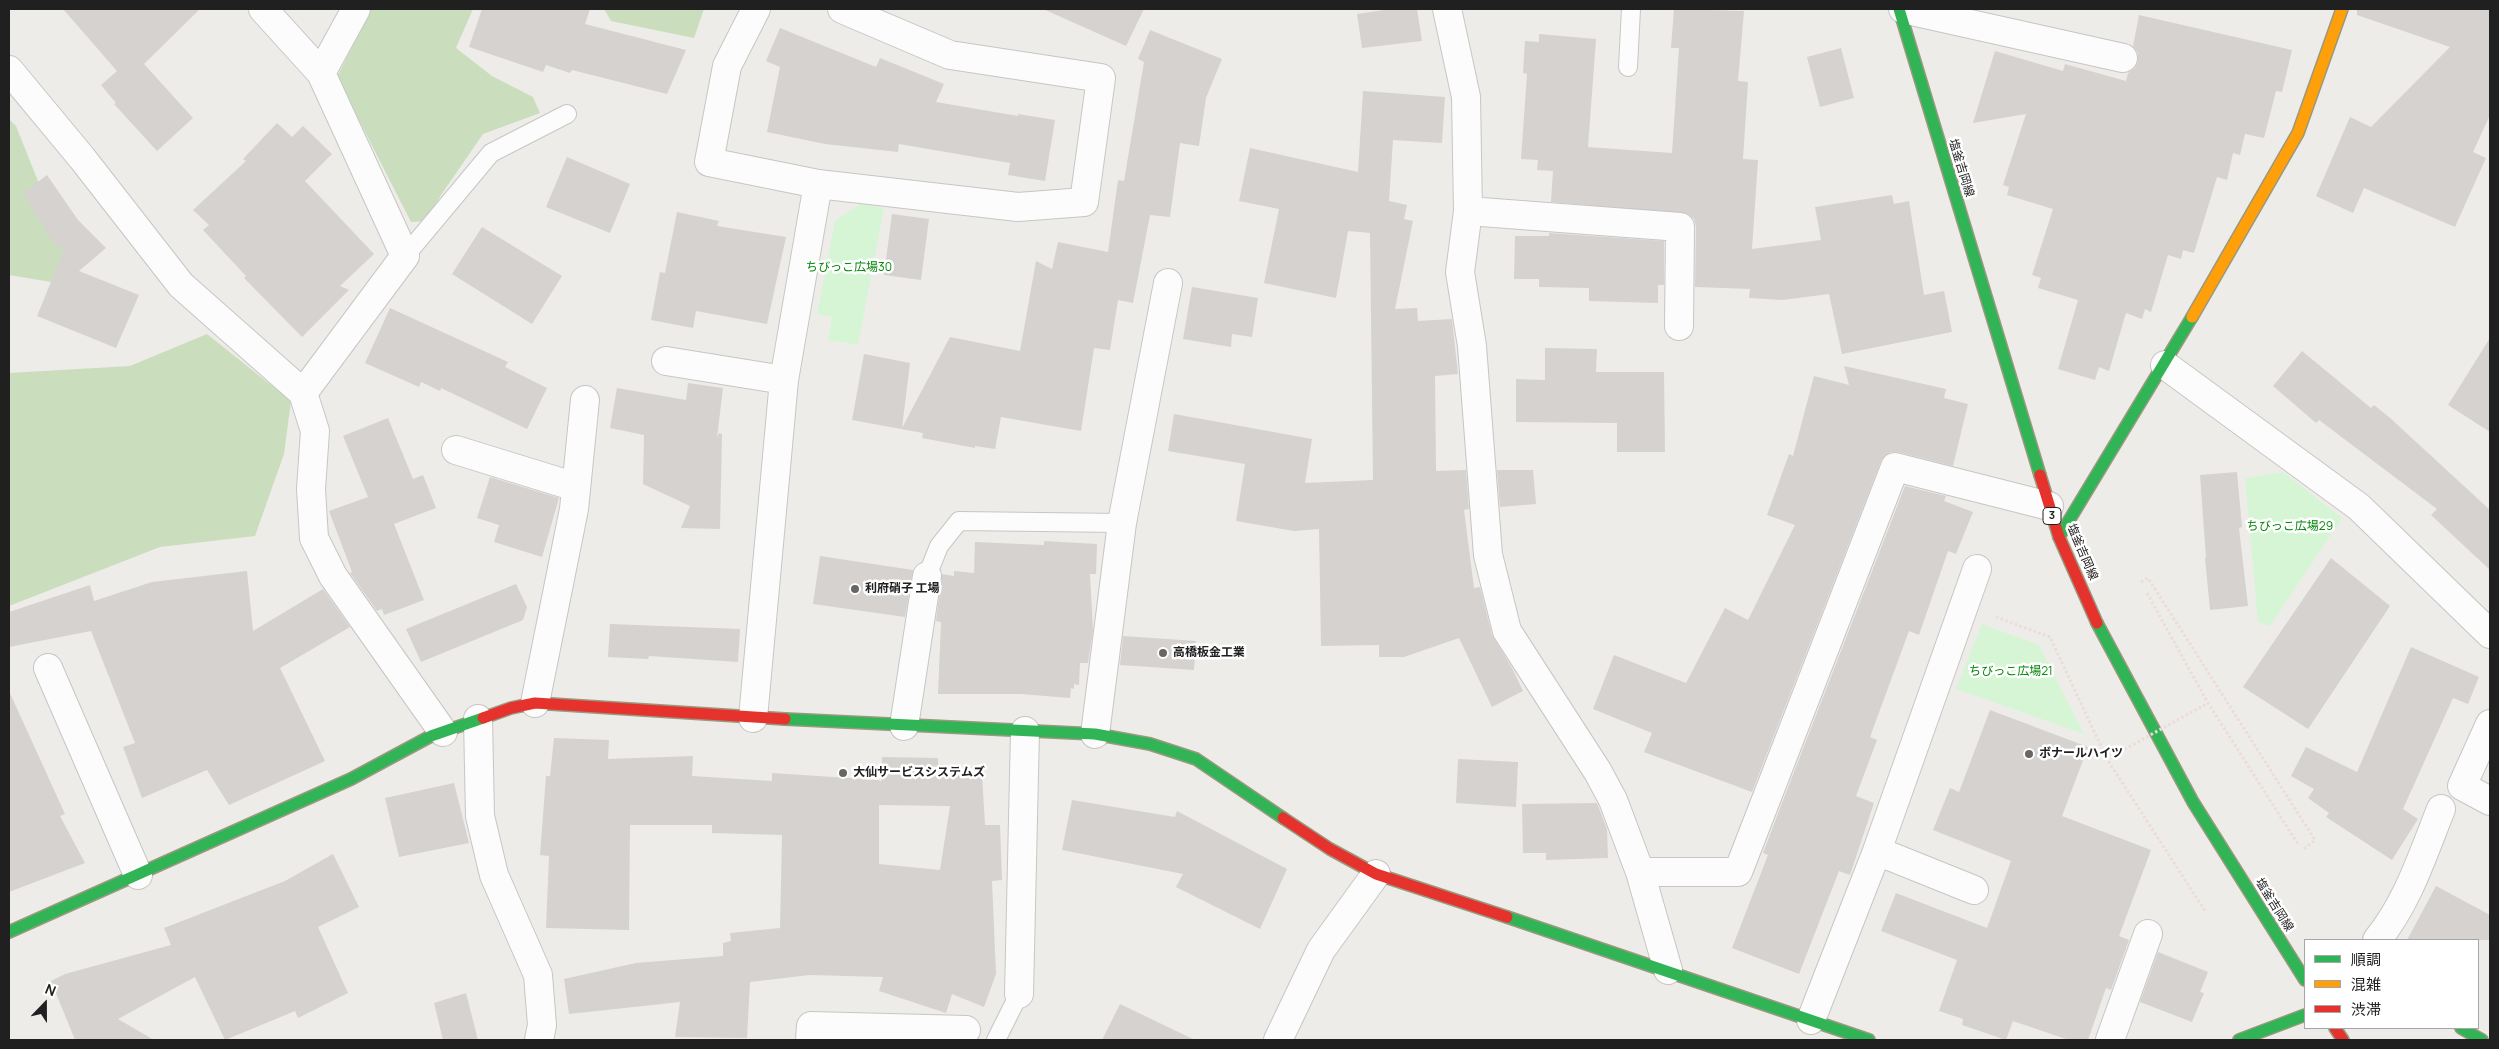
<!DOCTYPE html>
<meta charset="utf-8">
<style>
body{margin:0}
#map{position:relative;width:2499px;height:1049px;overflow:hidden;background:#eeece9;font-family:Manrope,"Noto Sans JP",sans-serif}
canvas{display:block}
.frame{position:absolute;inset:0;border:10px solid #202020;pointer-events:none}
.legend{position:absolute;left:2304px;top:939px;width:175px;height:90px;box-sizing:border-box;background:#fff;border:1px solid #a6a6a6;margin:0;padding:6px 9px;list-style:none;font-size:15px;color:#202020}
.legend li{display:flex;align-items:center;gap:10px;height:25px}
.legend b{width:25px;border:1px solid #a6a6a6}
.north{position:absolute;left:20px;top:979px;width:50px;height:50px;-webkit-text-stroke:4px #fff;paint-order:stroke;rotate:22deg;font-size:14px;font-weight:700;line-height:20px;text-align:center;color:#202020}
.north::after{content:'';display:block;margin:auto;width:18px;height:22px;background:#202020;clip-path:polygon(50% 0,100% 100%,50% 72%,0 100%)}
</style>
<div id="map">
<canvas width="2499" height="1049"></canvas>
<div class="frame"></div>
<ul class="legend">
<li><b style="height:6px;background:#30b455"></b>順調</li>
<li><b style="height:6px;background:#ff9f0a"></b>混雑</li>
<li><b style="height:6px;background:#e5322d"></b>渋滞</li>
</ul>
<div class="north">N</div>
</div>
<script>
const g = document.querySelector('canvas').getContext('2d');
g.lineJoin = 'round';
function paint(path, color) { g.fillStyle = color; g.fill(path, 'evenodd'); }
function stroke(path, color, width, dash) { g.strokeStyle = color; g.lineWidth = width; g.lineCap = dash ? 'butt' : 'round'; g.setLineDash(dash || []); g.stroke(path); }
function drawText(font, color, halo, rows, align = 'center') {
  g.font = font + ' Manrope,"Noto Sans JP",sans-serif'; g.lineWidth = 5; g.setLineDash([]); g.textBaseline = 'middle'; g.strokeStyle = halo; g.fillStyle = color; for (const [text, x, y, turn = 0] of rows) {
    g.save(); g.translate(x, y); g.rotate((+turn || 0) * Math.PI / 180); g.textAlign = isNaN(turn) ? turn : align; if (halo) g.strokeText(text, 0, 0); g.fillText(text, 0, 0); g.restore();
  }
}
paint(new Path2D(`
 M371,9H473L456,48L492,76L533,97L540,113L483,134L441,195L426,221L411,222L337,77Z
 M604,9H704L694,38L611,21Z
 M9,119L16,126L72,266L57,283L9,275Z
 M207,334L291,401L284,454L255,536L160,547L9,606V373L130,366Z`), '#cadebd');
paint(new Path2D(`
 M860,204L884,208L858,345L828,340L832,317L817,314L835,221Z
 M2283,472L2342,518L2270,626L2258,622L2245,478Z
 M1982,624L2039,645L2084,734L1956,689Z`), '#d6f5d4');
paint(new Path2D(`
 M63,9H200L144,64L193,118L157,151L114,104L116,103L101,85L117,71Z
 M482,9H590L585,24L686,50L667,94L572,70L570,73L546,65L543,72L469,47Z
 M1043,9H1144L1126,46Z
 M1391,9H1417L1422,41L1362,48L1357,14Z
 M1674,9L1744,11L1738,81L1748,82L1743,159L1758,160L1752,249L1821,240L1815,207L1892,195L1894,204L1909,201L1924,295L1944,291L1952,332L1842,354L1829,294L1782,300L1749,298L1750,289L1695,287L1696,227L1694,219L1688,214L1551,202L1553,171L1537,170L1538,160L1521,159L1527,74L1523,73L1525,41L1539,42V34L1596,39L1588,147L1672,153L1679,48H1671Z
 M2357,9H2490V115L2473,152L2486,158L2455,227L2364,188L2353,213L2316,196L2350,117L2371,127L2450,47L2357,15Z
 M2139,15L2292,50L2282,92L2276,91L2264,138L2245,134L2240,155L2233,153L2227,180L2217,177L2194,253L2183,250L2181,259L2168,255L2151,312L2145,309L2142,319L2126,313L2109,371L2099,367L2095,380L2058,369L2078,300L2038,288L2041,278L2032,275L2053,209L2007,195L2009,187L2003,185L2026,114L1973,123L1995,51L2063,71L2065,64L2126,81L2128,73L2135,68L2138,61V53L2133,46Z
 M780,28L876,67L880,58L944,84L936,102L1018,116V114L1055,120L1045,181L1008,175L1010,163L899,144L898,152L825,144L767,132L780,67L766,61Z
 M1150,30L1222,59L1206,98L1199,146L1180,143L1170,217L1150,215L1133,303L1118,300L1110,350L1094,348L1081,431L1001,417L995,449L975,446V448L922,438L923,433L852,420L864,354L910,363L902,428L950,337L1020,351L1036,261L1052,269L1058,242L1108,252L1118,180L1124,181L1144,62L1138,59Z
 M1841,48L1854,98L1820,107L1807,57Z
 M1363,91L1445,97L1442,143L1393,140L1389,201L1407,205L1404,219L1413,221L1395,309L1417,308L1418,321L1452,319L1458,374L1435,376L1436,471L1466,470L1469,509L1464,510L1474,588L1480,587L1492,635L1512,668L1523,691L1492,707L1459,638L1404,657H1379V645L1321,646L1319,529L1294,531L1236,521L1245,464L1168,451L1174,414L1312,439L1305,483L1373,480L1370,233L1348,231L1336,298L1264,283L1279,209L1239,201L1250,148L1358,172Z
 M277,123L292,137L303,126L332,154L305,181L374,254L340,286L349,290L302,337L244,278L246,276L203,230L209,225L193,210L246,161L243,159Z
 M567,157L630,184L610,233L546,207Z
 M47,175L78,220L106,248L79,271L139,295L116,348L37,316L64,250L52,241L23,193Z
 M677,212L719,221L717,226L786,237L767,324L696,311L693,328L651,320L660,272L665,273Z
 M892,214L929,219L921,280L884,275Z
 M482,227L562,276L532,324L452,274Z
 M1549,233L1664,241V285H1658V303L1589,301V288L1539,287V279H1514L1515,236H1549Z
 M1192,287L1258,298L1252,337L1232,334L1231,347L1183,339Z
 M390,308L508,362L505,367L547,388L527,429L441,388L440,391L421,382L419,387L365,363Z
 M2490,338V432L2448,405Z
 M1545,348L1597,349L1596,372H1664L1665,452H1617V423L1516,422V379L1545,380Z
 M2302,351L2371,408L2374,405L2389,417L2490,510V570L2431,515L2437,509L2319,420L2316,423L2273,386Z
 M1844,366L1946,389L1944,398L1968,404L1953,466L1898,452H1891L1881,461L1752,792L1644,752L1652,733L1593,709L1614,655L1686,683L1725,608L1748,620L1795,525L1767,515L1789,454L1793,456L1814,376L1849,385Z
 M688,383L723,388L717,438L719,433L722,434L720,529L681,528L690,506L643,484L644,435L610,428L617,388L686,400Z
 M388,418L413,479L423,475L436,508L394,524L424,600L384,615L382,609L377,611L350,573L352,572L329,511L368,497L343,436Z
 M1497,470H1533L1536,504L1500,507Z
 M2237,472L2242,527L2239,528L2248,606L2210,610L2205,558H2206L2200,475Z
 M490,477L559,498L542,557L494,542L499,525L477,518Z
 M1905,486L1946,496L1944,501L1973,512L1956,554L1948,551L1919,635L1909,631L1870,737L1877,740L1856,796L1874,803L1850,875L1839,871L1799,974L1732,948L1768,855L1763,853L1782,803Z
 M1044,541L1097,544L1096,574H1090L1093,630L1088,663H1080L1079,685L1074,684V689L1071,688L1070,698L1021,694H938L941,622L936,621L942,574L954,576V571L974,573L975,542L1044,545Z
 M820,556L913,570L905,617L813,604Z
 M2331,558L2390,606L2308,729L2243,687Z
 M247,571L253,631L323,589L350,627L280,668L325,761L229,805L207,770L142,798L123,747L135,743L91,631L9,647V612L90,585L94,601L152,582Z
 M516,584L527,607L523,620L421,662L406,629Z
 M610,624L740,629L738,662L649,656L648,659L608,657Z
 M1123,636L1196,641L1194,670L1120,665Z
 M2411,647L2479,677L2468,704L2453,698L2403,809L2418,819L2392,860L2326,817L2329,813L2308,798L2314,789L2291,776L2306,747L2357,772Z
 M9,691L65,814L60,816L85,863L9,892Z
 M1990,710L2088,747L2062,816L2151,850L2119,936L2129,940L2111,990L2106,988L2088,1040H2069L2013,1021L2006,1040L1962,1025L1963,1019L1939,1011L1957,960L1881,931L1896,893L1987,928L2011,861L1933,830L1950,788L1959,792Z
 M554,738L609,740L608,759L693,756L692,776L772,781V773L879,780L881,782L882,757L938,758L939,777L982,774L985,825H1000L1002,880L992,881L996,974L984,1007L952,994L946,1013L879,991L883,977L810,975L750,982L747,1038L675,1037L680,1002L569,1014L564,979L636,963L723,956V943L731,941L730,933L780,928L782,835L712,833V825H630L629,930L546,928L549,856L540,855L546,776H550ZM879,805L950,806L940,870L879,864Z
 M1458,759L1518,762L1516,807L1456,803Z
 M454,783L469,843L399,857L385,798Z
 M1072,800L1175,817L1177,811L1287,869L1260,929L1176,887L1183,874L1062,850Z
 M1597,803L1607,829L1608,858L1546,860V853H1523L1522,804Z
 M333,854L359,907L318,927L348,993L298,1018L295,1011L225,1040L195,977L118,1019L154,1040H75L51,981L65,974L171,945L164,928L285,881Z
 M2436,886L2490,915V940H2407Z
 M2158,952L2208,972L2200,992L2204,993L2192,1022L2140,1002Z
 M466,993L478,1040H443L434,1003Z
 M1120,1004L1195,1040H1102Z`), '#d5d2d0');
const lane = new Path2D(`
 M1628,67L1631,9
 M405,256L491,153L567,114
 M927,576L939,546L959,521L1122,523
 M996,1040L1019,994`);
const street = new Path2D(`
 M756,9L727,66L709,162L818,184L1018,207L1084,202L1101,78L950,55L842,9
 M1447,9L1466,97L1468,211L1460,272L1472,346L1488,555L1507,631L1598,772L1613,800L1640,872L1668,970
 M1903,9L2123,58
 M9,70L82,158L181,285L303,393L405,256L321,73L263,9
 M321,73L356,9
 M1468,211L1680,227L1679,326
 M666,361L784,380
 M2165,365L2359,507L2490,634
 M303,393L315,431L311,489L314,538L333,576L443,732
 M456,450L576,487
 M48,668L138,875
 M535,703L574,509L585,400
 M753,718L784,380L818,184
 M478,719L480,816L494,875L538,975L542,1025L539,1040
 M2490,724L2462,786L2490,801
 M904,726L927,576
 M1095,734L1122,523L1168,283
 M1877,851L1974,890
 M1640,872H1738L1895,467L2049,506
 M2377,940C2408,902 2423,854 2441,809
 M1019,994L1025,731
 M1811,1020L1877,851L1977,569
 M810,1040L811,1026L966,1030
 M1278,1040L1321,950L1376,874
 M2110,1040L2148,934`);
const fast = new Path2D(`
 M1899,9L2040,475
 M2059,537L2192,317
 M2097,623L2193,802L2305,980
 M785,719L1095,734L1150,744L1196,759L1283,818
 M1507,917L1869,1040
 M9,932L351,779L431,736L483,718
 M2461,1028L2482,1040
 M2239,1040L2305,1015`);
const slow = new Path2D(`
 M2192,317L2298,133L2342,9`);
const jam = new Path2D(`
 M2040,475L2059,537L2097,623
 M483,718L511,708L535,703L785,719
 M1283,818L1330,849L1376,874L1507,917
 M2335,1028L2343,1040`);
stroke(lane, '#c7c6c5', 20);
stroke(street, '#c7c6c5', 30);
stroke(fast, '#99997f', 14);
stroke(slow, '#99997f', 14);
stroke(jam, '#99997f', 14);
stroke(new Path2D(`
 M2141,582L2148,578L2315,840L2303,850
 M2147,593L2208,703L2298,844
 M1996,617L2050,637L2107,759L2205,911`), '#ecdbd9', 3, [2.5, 2.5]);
stroke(lane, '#fcfcfc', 18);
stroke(street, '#fcfcfc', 28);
stroke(fast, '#30b455', 11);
stroke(slow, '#ff9f0a', 11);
stroke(jam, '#e5322d', 11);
stroke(new Path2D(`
 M2107,759L2208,703`), '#ecdbd9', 3, [2.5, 2.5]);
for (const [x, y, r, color] of [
 [855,589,5,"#686766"],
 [1163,653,5,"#686766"],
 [2029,754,5,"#686766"],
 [843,773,5,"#686766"]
]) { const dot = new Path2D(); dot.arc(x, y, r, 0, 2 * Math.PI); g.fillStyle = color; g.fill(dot); stroke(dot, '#fff', 2); }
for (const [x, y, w] of [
 [2052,516,18]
]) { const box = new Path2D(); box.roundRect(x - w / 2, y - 8.5, w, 17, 4); g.fillStyle = '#fff'; g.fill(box); stroke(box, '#202020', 1); }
drawText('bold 11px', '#202020', null, [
 ["3",2052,516]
]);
drawText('12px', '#202020', '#fff', [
 ["塩釜吉岡線",1961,168,73],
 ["塩釜吉岡線",2082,552,67],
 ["塩釜吉岡線",2274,905,58]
]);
drawText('12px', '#06860a', '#fff', [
 ["ちびっこ広場30",849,268],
 ["ちびっこ広場29",2290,527],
 ["ちびっこ広場21",2011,672]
]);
drawText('bold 12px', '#202020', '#fff', [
 ["利府硝子 工場",865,589],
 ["高橋板金工業",1173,653],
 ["ボナールハイツ",2039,754],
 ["大仙サービスシステムズ",853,773]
], 'left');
</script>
